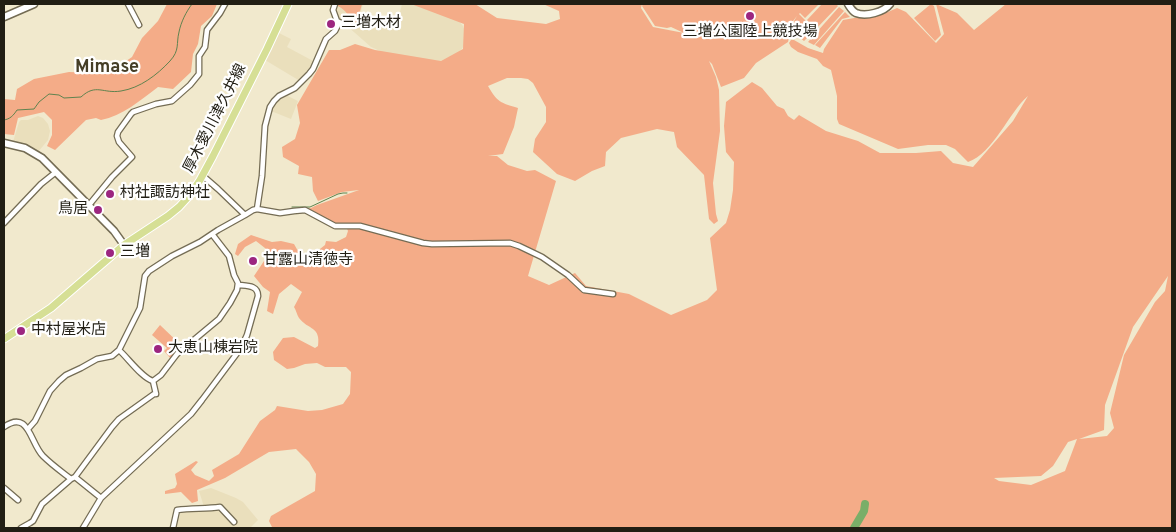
<!DOCTYPE html>
<meta charset="utf-8">
<style>
body{margin:0}
#map{position:relative;width:1176px;height:532px;overflow:hidden;background:#f1e9cd;font-family:Overpass,sans-serif}
canvas{display:block}
.frame{position:absolute;inset:0;border:5px solid #211e14;pointer-events:none}
</style>
<div id="map">
<canvas width="1176" height="532"></canvas>
<div class="frame"></div>
</div>
<script>
const g = document.querySelector('canvas').getContext('2d');
g.lineJoin = 'round';
function paint(path, color) { g.fillStyle = color; g.fill(path, 'evenodd'); }
function stroke(path, color, width, dash) { g.strokeStyle = color; g.lineWidth = width; g.lineCap = dash ? 'butt' : 'round'; g.setLineDash(dash || []); g.stroke(path); }
function drawText(font, color, halo, rows, align = 'center') {
  g.font = font + ' Overpass,"Noto Sans JP",sans-serif'; g.lineWidth = 4.5; g.setLineDash([]); g.textBaseline = 'middle'; g.strokeStyle = halo; g.fillStyle = color; for (const [text, x, y, turn = 0] of rows) {
    g.save(); g.translate(x, y); g.rotate((+turn || 0) * Math.PI / 180); g.textAlign = isNaN(turn) ? turn : align; if (halo) g.strokeText(text, 0, 0); g.fillText(text, 0, 0); g.restore();
  }
}
paint(new Path2D(`
 M336,4H363L359,18L392,21L397,24L402,4H416L458,20L463,26L465,32V43L462,49L458,53L441,61L396,58L371,47L338,18L334,11Z
 M279,33L291,39L287,47L315,62L311,69L300,81L265,60Z
 M286,95L298,101L291,119L271,111L273,104L279,98Z
 M38,116L43,118L48,124L50,131L48,140L38,152L22,144L13,142L19,122L21,120H28Z
 M211,488L236,498L243,502L258,520L250,528H176L181,512L205,510L199,491Z`), '#eadfbc');
paint(new Path2D(`
 M167,4H217L212,16L201,26L198,44L193,54L191,72L173,89L158,87C141,100 122,116 101,120L96,118L86,120L55,150L47,146L52,135V120L44,112L18,118L14,135L4,134V99L15,100L17,89L34,79L69,72L96,73L116,68L132,57L142,38L158,21Z
 M337,4H362L357,22L351,21C348,13 344,9 336,5Z
 M411,4H475L497,18L546,24L560,19L559,11L543,4H642L641,8L653,27L684,33L671,27L667,28L655,26L642,6L643,4H819L805,18L800,13L799,14L815,30L804,41L796,34L794,21L797,16L793,21L788,42L756,63L744,78L721,87L712,64L709,61L716,77L719,90L720,131L713,183L716,214L718,221L714,224L709,219L704,175L677,147L674,132L657,129L621,138L606,152L605,166L592,171L575,181L557,174L533,152L535,139L546,122V107L533,83L528,79L521,78H507L488,86C497,102 501,103 518,108L514,127L503,154L488,156H497L508,165L527,171L535,170L556,181L528,276L549,285L575,273L586,286L629,294L671,315L707,300L717,290L710,238L726,223L730,210L733,190L734,162L726,152L724,126L726,102L752,82L762,88L777,106L784,109L788,116L794,120L799,115L826,131L858,141L880,153H916L941,151L953,163L973,167L1013,121L1028,96C1009,112 993,154 968,162L955,149L946,145H928L898,149L839,124L837,119V96L831,70L823,66L817,59L798,52L791,47L789,43L791,40H794L808,48L823,53L824,49L843,20L888,12L897,8L906,12L936,43L944,34L936,4L957,13L974,30L1006,4H1172V528H275L272,527L269,521L271,516L315,491L316,474L309,462L296,449L269,452L225,478L197,490L198,501L192,503L181,492L165,494V491L175,488L177,484L175,474L196,461L198,462L191,470L195,475L209,481L214,476L212,470L239,454L260,421L275,410L277,406L308,411L322,410L343,404L350,394L351,372L346,367H325L317,363L305,364L294,368L287,369L274,360L273,352L283,338L294,337L315,348L318,346C321,326 308,330 299,318C297,315 296,310 294,307L302,292L291,284L279,294L273,314L267,311L270,292L263,287L254,276L270,252L256,241L245,247L238,256L235,254L238,244L251,235L272,242L281,241L294,244L303,260L314,267L319,264L320,249L325,245L326,241L336,242L346,237L348,231L345,224L332,223L322,218L315,212L306,209L311,208L317,205L359,190L342,192L318,201L313,191L312,177L298,174L299,166L283,157L282,147L295,139L300,123L297,105L329,50H340L355,44L375,50L441,61L463,49L464,24ZM1168,276L1165,291L1155,302L1124,355L1110,413L1114,428L1107,436L1079,439L1104,430L1105,405L1133,327ZM1077,439L1065,471L1031,485L999,481L994,478L1041,476L1053,466L1068,442Z
 M822,4H836L838,6L816,29L807,20Z
 M931,4L934,6L941,35L935,41L914,18Z
 M839,7L844,11L814,45L808,42Z
 M845,12L850,17L842,19L820,48L815,45Z
 M160,325L183,347L171,359L164,351L167,348L152,335Z`), '#f4ac88');
stroke(new Path2D(`
 M4,120C10,119 13,116 17,110L34,109L39,102L49,94L59,95L64,98L81,97C96,83 103,94 121,91C140,88 157,75 170,61C180,50 176,44 179,32C181,22 186,12 192,4
 M292,207H310L338,194L343,193H347
 M137,310L140,292`), '#5f834f', 1);
stroke(new Path2D(`
 M854,528L864,511L865,504`), '#7aae68', 8);
const street = new Path2D(`
 M128,4L139,25
 M335,4L333,10L337,21L341,23
 M203,176L218,189L245,215L253,210L257,209L280,213L294,211L305,210L335,226H360L423,243L432,244L510,243L519,246L542,257L568,275L584,290L613,294
 M89,205L112,177L132,157L119,142L117,136L118,132L131,114L133,112L156,104L172,101L190,85L199,74V56L205,47L207,30L220,13L225,4
 M257,209L262,176L265,126L270,107L274,101L279,96L295,88L309,74L313,69L326,39L335,31L339,23
 M4,223L41,184L56,172
 M119,350C128,358 142,378 153,381L161,375L177,354L219,319L230,303L237,290L238,283L234,275L229,256L212,234
 M4,427C29,409 30,443 43,456C52,465 62,472 71,479
 M28,429L35,421L50,391L59,381L66,375L81,368L97,359L112,356L119,350L140,308L145,276L149,271L172,256L200,242L218,230L245,215
 M75,477L101,498
 M4,488L18,500
 M21,528L30,523L33,521L42,504L71,479L75,477L112,427L119,419L154,394H156L153,381
 M83,528L101,498L191,414L202,400L241,348L247,335L258,296C258,285 247,286 238,285
 M173,528L177,510C192,508 206,509 220,507L234,522`);
const secondary = new Path2D(`
 M848,4C850,7 852,11 856,13C866,17 884,12 890,4
 M4,17L34,4
 M4,143L25,148L42,158L114,231L124,245`);
const primary = new Path2D(`
 M4,339L51,308L124,245L168,216L179,207L190,195L200,180L213,156L267,49L288,4`);
stroke(street, '#746c54', 7);
stroke(secondary, '#746c54', 9);
stroke(primary, '#fff', 9);
stroke(street, '#fff', 4.5);
stroke(secondary, '#fff', 6);
stroke(primary, '#d6df95', 7);
for (const [x, y, r, color] of [
 [750,16,5,"#9c2680"],
 [331,24,5,"#9c2680"],
 [110,194,5,"#9c2680"],
 [98,210,5,"#9c2680"],
 [110,253,5,"#9c2680"],
 [253,261,5,"#9c2680"],
 [21,331,5,"#9c2680"],
 [158,349,5,"#9c2680"]
]) { const dot = new Path2D(); dot.arc(x, y, r, 0, 2 * Math.PI); g.fillStyle = color; g.fill(dot); stroke(dot, '#fff', 2); }
drawText('15px', '#211e14', '#fff', [
 ["三増木材",341,24],
 ["三増公園陸上競技場",750,33,"center"],
 ["村社諏訪神社",120,194],
 ["鳥居",88,210,"right"],
 ["三増",120,253],
 ["甘露山清徳寺",263,261],
 ["中村屋米店",31,331],
 ["大恵山棟岩院",168,349]
], 'left');
drawText('15px', '#211e14', '#fff', [
 ["厚木愛川津久井線",216,119,-63]
]);
drawText('bold 18px', '#453e27', '#fff', [
 ["Mimase",107,68]
]);
</script>
